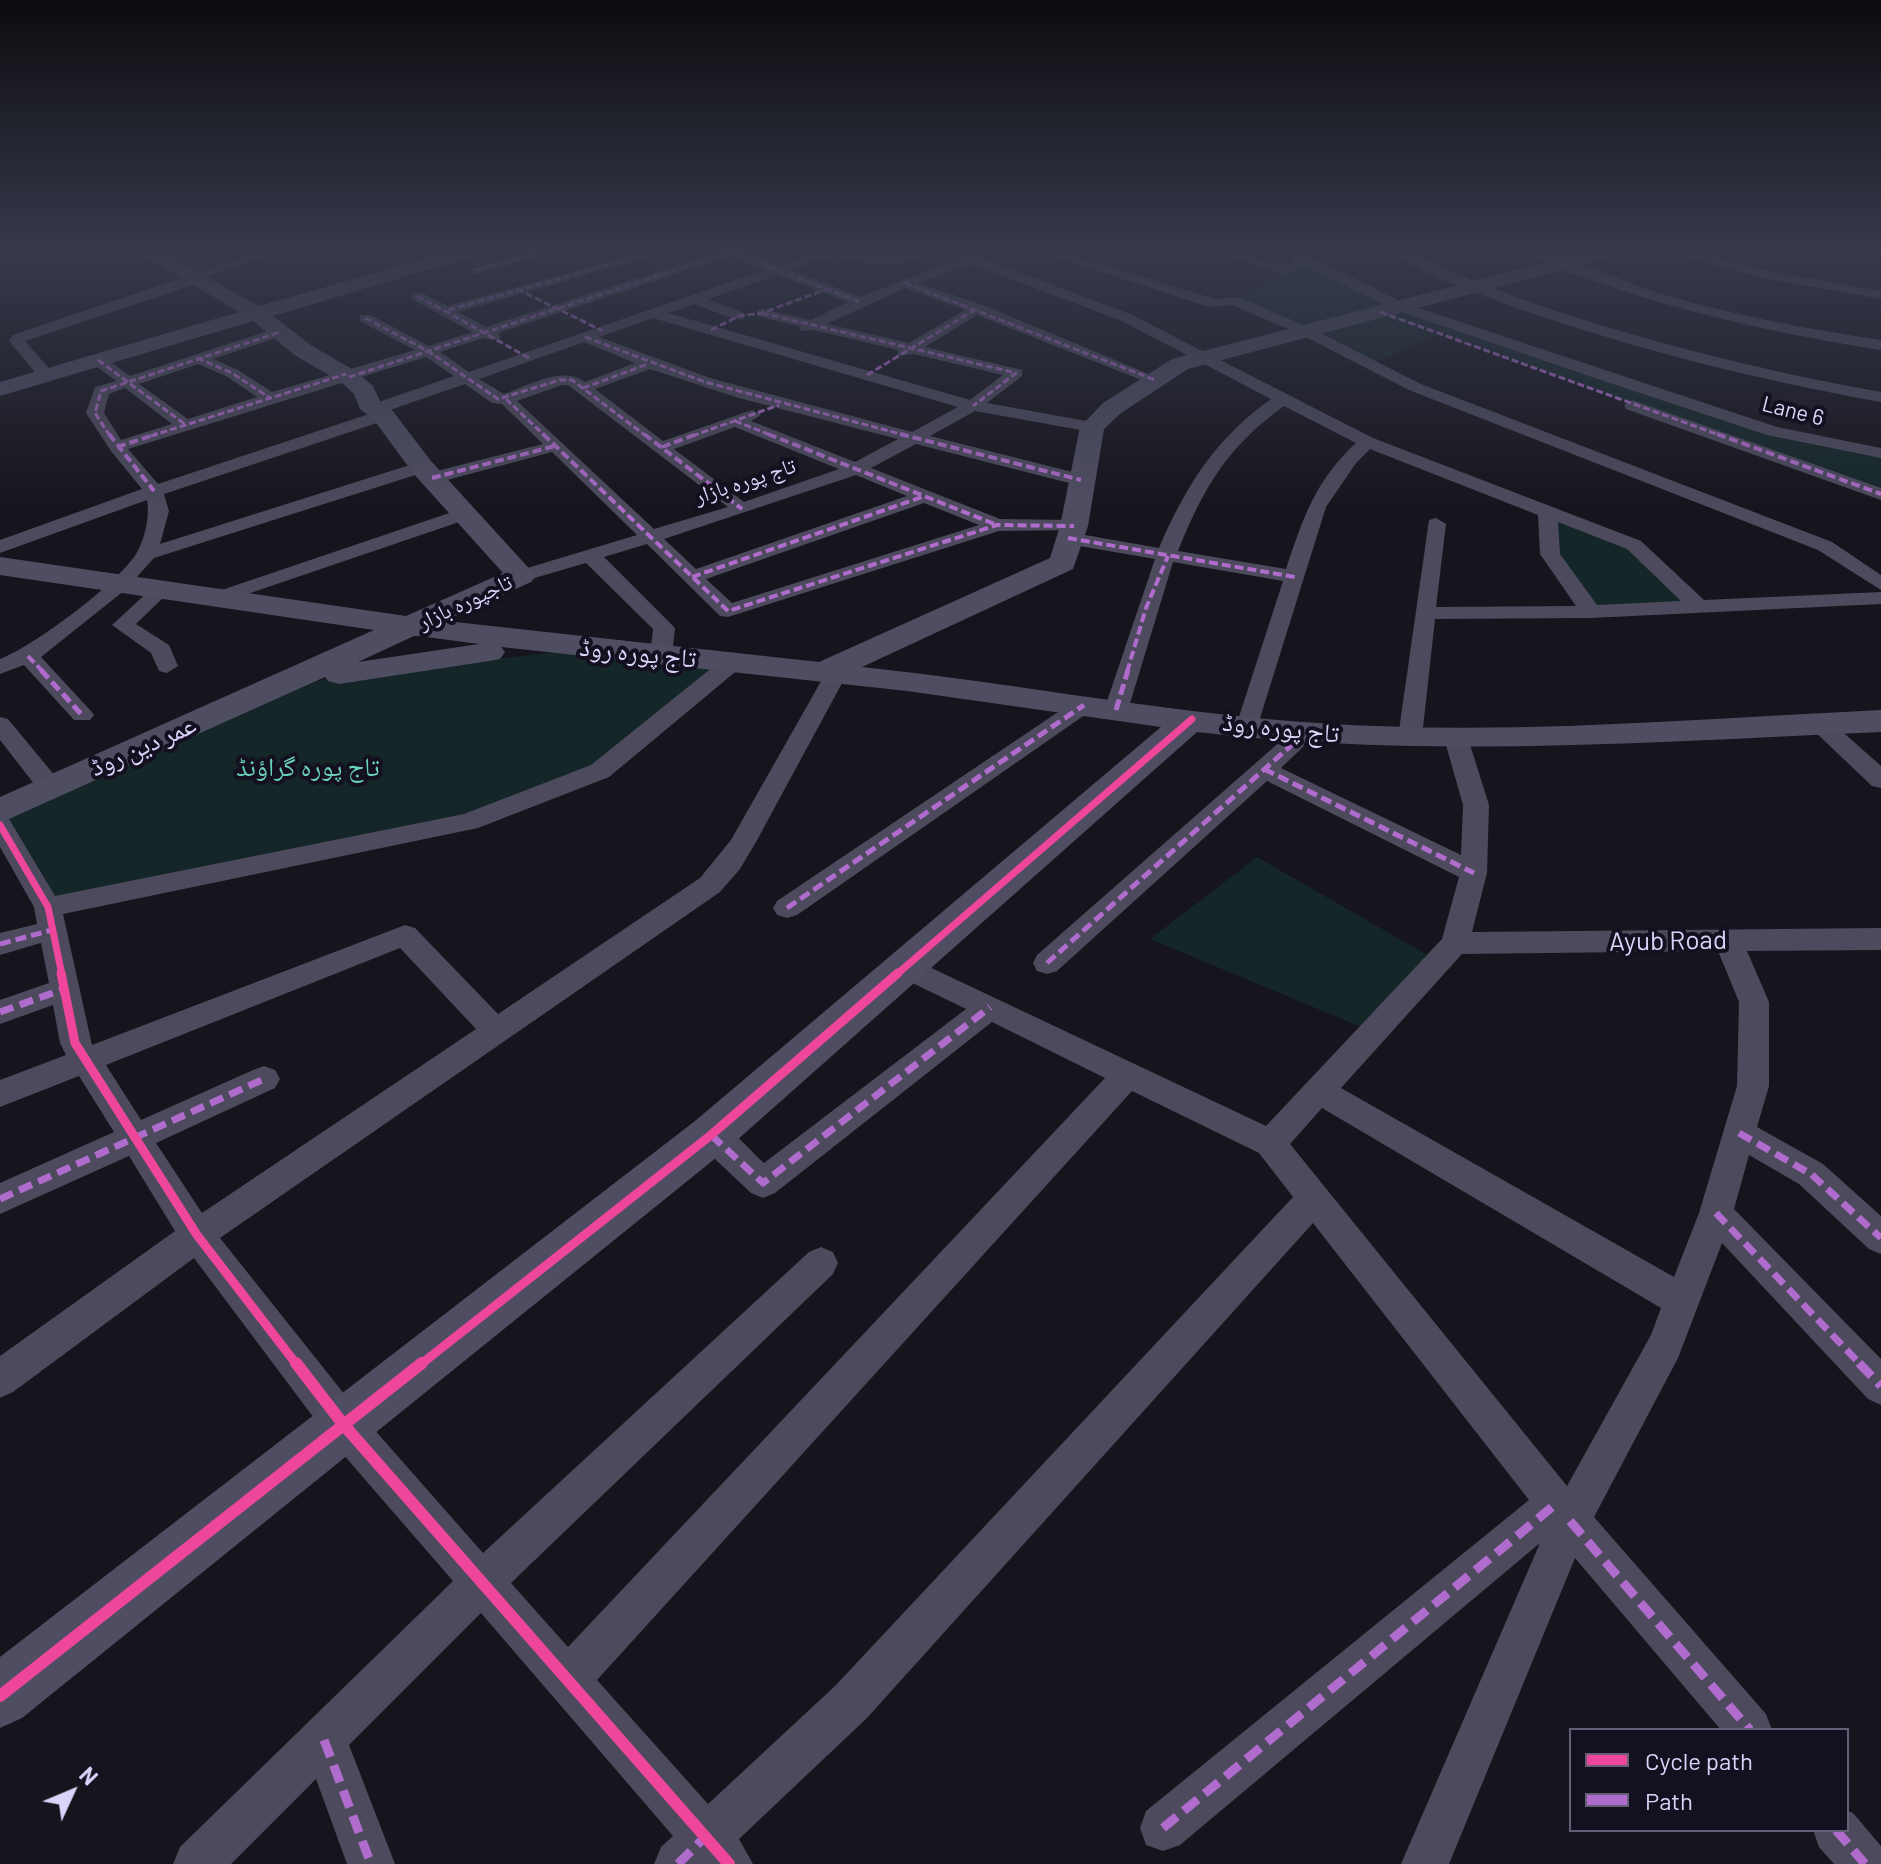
<!DOCTYPE html>
<meta charset="utf-8">
<style>
body{margin:0}
#map{position:relative;width:1881px;height:1864px;overflow:hidden;background:#16141c;font-family:Barlow,sans-serif}
canvas{display:block}
.legend{position:absolute;left:1569px;top:1728px;width:280px;height:104px;box-sizing:border-box;background:#141020;border:2px solid #645e77;margin:0;padding:10px 14px;list-style:none;font-size:24px;color:#dbd4fa}
.legend li{display:flex;align-items:center;gap:16px;height:40px}
.legend b{width:40px;border:2px solid #645e77}
.north{position:absolute;left:32px;top:1752px;width:80px;height:80px;-webkit-text-stroke:6px #141020;paint-order:stroke;rotate:46deg;font-size:22px;font-weight:700;line-height:32px;text-align:center;color:#dbd4fa}
.north::after{content:'';display:block;margin:auto;width:28px;height:36px;background:#dbd4fa;clip-path:polygon(50% 0,100% 100%,50% 72%,0 100%)}
</style>
<div id="map">
<canvas width="1881" height="1864"></canvas>
<ul class="legend">
<li><b style="height:10px;background:#ed469a"></b>Cycle path</li>
<li><b style="height:10px;background:#b06ccc"></b>Path</li>
</ul>
<div class="north">N</div>
</div>
<script>
const g = document.querySelector('canvas').getContext('2d');
g.lineJoin = 'round';
function paint(path, color) { g.fillStyle = color; g.fill(path, 'evenodd'); }
function stroke(path, color, width, dash) { g.strokeStyle = color; g.lineWidth = width; g.lineCap = dash ? 'butt' : 'round'; g.setLineDash(dash || []); g.stroke(path); }
function drawText(font, color, halo, rows, align = 'center') {
  g.font = font + ' Barlow,"Noto Naskh Arabic",sans-serif'; g.lineWidth = 8; g.setLineDash([]); g.textBaseline = 'middle'; g.strokeStyle = halo; g.fillStyle = color; for (const [text, x, y, turn = 0] of rows) {
    g.save(); g.translate(x, y); g.rotate((+turn || 0) * Math.PI / 180); g.textAlign = isNaN(turn) ? turn : align; if (halo) g.strokeText(text, 0, 0); g.fillText(text, 0, 0); g.restore();
  }
}
paint(new Path2D(`
 M1304,261L1401,307L1773,430L1881,453V494L1440,334L1371,364L1233,300Z
 M1548,514L1622,539L1699,607L1591,612L1550,554Z
 M582,649L732,663L600,771L469,822L48,907L0,811L287,684Z
 M1257,857L1438,961L1373,1032L1150,939Z`), '#142628');
paint(new Path2D(`
 M258,252H278L204,278L202,282L25,341L53,373V379H41L9,341L13,335Z
 M530,252H552L475,274L468,270Z
 M644,252H665L458,312L486,327L718,252H743L779,265L819,252L874,256L925,252C902,275 861,260 833,257C821,256 803,266 791,270L860,297L959,259L945,252L978,253L983,254V259L1130,314L1373,438L1641,541L1704,600L1881,592V604L1591,618L1435,619L1422,737L1418,742H1402L1398,737L1429,520L1436,518L1446,524L1436,607L1576,606L1540,554L1538,515L1370,449L1356,463L1326,507L1256,731H1240L1236,726L1283,581L1173,562L1128,710L1124,715H1108L1104,710L1155,559L1068,544L1058,538L1068,532L1159,548C1186,485 1216,438 1271,399L1120,320L971,264L918,283L983,305L1163,380L1161,383H1149L977,315L925,347L1022,370V376L987,403L1092,422L1101,427L1092,432L975,411L930,436L1088,476L1090,480L1088,484L1081,486L916,444L871,468L1000,519L1074,520L1081,522L1084,526L1081,530L999,531L728,617L720,616L647,544L604,557L675,628L672,656L661,663L650,656L653,629L586,563L521,582L511,576L514,572L637,535L552,452L432,484L425,482L423,478L425,474L543,444L502,404L492,403L465,384L387,411L392,415L389,419L164,494L169,511L160,544L416,463L422,462L431,467L428,471L154,558L125,590L41,657L90,710L94,715L90,720H74L24,665L0,674V659C34,646 117,584 136,554C145,540 150,515 147,500L0,553V540L142,489L111,451L86,413L95,387L116,381L92,363V357H104L130,376L280,327L285,329V335L213,359L238,370L272,392L415,350L360,321V315H370L429,346L472,332L412,299V293H422L447,306ZM731,256L765,270L469,372L440,352L483,338L498,340L501,337L498,333ZM778,275L848,302L811,320L762,309L757,310V316L799,326L801,331L814,330L898,350V356L914,354L1003,375L970,400L668,313L694,304L734,319H744V313L708,299ZM905,288L965,310L909,343L827,324ZM653,318L958,407L912,432L710,378L599,337ZM584,342L635,363L585,382C562,365 528,386 504,394L479,379ZM426,357L454,376L370,405L368,409L372,413L158,484L128,449ZM198,364L226,376L257,397L188,419L139,384ZM650,369L739,398L898,439L855,462L751,421L761,415L752,410L663,441L595,389ZM562,385H568L728,507L654,529L517,401ZM125,388L172,424L121,440L104,413L109,394ZM1284,406L1356,443C1315,481 1303,518 1286,569L1178,551C1204,487 1227,447 1284,406ZM735,427L839,469L744,502L674,449ZM856,475L907,496L696,569L664,539ZM924,503L979,525L732,603L706,579ZM1558,522L1627,549L1681,601L1597,605L1560,554Z
 M1041,252H1061L1215,299L1238,297L1310,328L1421,384L1832,542L1881,575V590L1818,550L1409,390L1300,334L1232,305L1209,307Z
 M1216,252H1236L1283,266L1295,260L1286,252H1301L1406,304L1777,427L1881,448V458L1767,435L1595,378L1396,310L1304,266L1284,275Z
 M1397,252H1413C1467,281 1525,301 1584,320C1681,350 1780,374 1881,392V402C1748,378 1617,345 1490,298C1461,286 1420,274 1397,252Z
 M1526,252C1557,250 1630,285 1665,295C1736,316 1808,329 1881,340V350C1781,334 1683,313 1588,279C1569,272 1541,265 1526,252Z
 M1671,252H1693L1768,271L1881,291V299L1768,279Z
 M1632,400L1881,488V500L1626,409L1624,405Z
 M464,508L474,514L471,518L218,604L211,606L201,600L204,596Z
 M159,586L169,592L136,624L169,645L178,666L167,673L159,671L151,653L112,625L152,588Z
 M732,656L740,658L743,663L740,668L609,777L478,828L63,914L92,1045L405,925L415,928L498,1014L700,878L731,840L828,669H844L847,674L756,842L740,869L720,892L220,1238L357,1410L483,1553L809,1252L821,1247L833,1252L838,1263L833,1274L511,1583L568,1647L1105,1078L992,1022L775,1193L763,1198L751,1193L700,1145L695,1135L700,1125C725,1116 746,1147 764,1163L966,1009L896,975L892,967L896,959L906,956L1266,1126L1442,939L1459,877L1267,781L1057,971L1047,974L1037,971L1033,963L1037,955L1283,739L1289,725H1305L1309,730L1303,747L1281,768L1461,855L1463,805L1444,738L1448,733H1464L1468,738L1489,805L1487,873L1472,932L1881,928V950L1747,951L1769,1002V1086L1757,1127L1823,1164L1881,1216V1254L1869,1249L1799,1184L1749,1155L1734,1209L1881,1359V1405L1868,1399L1722,1243L1678,1358L1594,1517L1766,1714L1772,1730H1721L1575,1558L1449,1864H1401L1540,1543L1180,1845L1163,1851L1146,1845L1140,1828L1146,1811L1529,1500L1313,1223L867,1718L739,1839L753,1864H654L661,1847L673,1836L481,1613L349,1745L395,1864H347L316,1779L231,1864H173L180,1847L453,1581L329,1438L194,1258L13,1392L0,1398V1356L175,1231L129,1156L0,1214V1183L114,1132L79,1076L0,1107V1080L66,1055L60,1043L53,1005L0,1024V1000L49,983L41,943L0,955V933L37,924L34,907L0,847V816L9,819L55,896L464,814L591,765L724,658ZM400,948L476,1029L202,1213L156,1143L275,1088L280,1079L275,1070L264,1066L253,1070L141,1120L106,1065ZM1718,951L1739,1002L1737,1086L1699,1213L1674,1277L1341,1088L1462,954ZM1132,1091L1259,1153L1293,1197L835,1686L708,1804L597,1680ZM1322,1108L1661,1308L1651,1335L1567,1486L1290,1144Z
 M1084,698L1092,700L1096,705L1092,710L797,915L787,918L777,915L773,908L777,901L1076,700Z
 M0,717L8,719L60,782L63,788L60,794L51,796L42,794L0,740Z
 M1820,717L1828,719L1881,766V788L1872,786L1812,729L1808,724L1812,719Z
 M1847,1811L1853,1813L1881,1846V1864H1834L1819,1847L1813,1830H1847Z`), '#4c4a5c');
paint(new Path2D(`
 M138,252H162L259,306L447,252H476L474,256L273,316L312,346L357,372L373,386L380,401L392,410L431,461L536,576L531,582L446,621L819,662L1050,558L1060,526L1080,427L1103,403L1172,359L1586,252H1616L1614,256L1188,369L1121,413L1104,429L1088,526L1073,569L862,667C1014,683 1165,713 1318,723C1505,736 1694,719 1881,710V732C1652,742 1425,759 1197,732L727,1149L22,1718L0,1728V1657L695,1121L1161,727L907,691L501,647L505,652L500,659L489,661L339,684L328,681L325,677L0,823V797L374,630L0,575V557L406,616L503,573L413,473L374,420L360,409L354,394L341,382L296,356L253,321L0,396V382L239,312ZM414,636H419L479,644L358,662Z`), '#4f4d62');
stroke(new Path2D(`
 M732,252L860,302
 M475,270L545,252
 M905,283L1155,380
 M517,289L603,331
 M417,296L445,311
 M1380,312L1722,436
 M762,313L1016,373L973,406
 M365,318L428,351L498,399L560,380H572L646,436
 M711,330L739,316L762,313L827,289
 M585,337L705,382L908,436
 M197,358L232,373L270,398
 M529,358L445,311L615,263
 M98,360L186,425
 M867,375L978,308
 M349,377L731,252
 M583,388L648,364
 M506,399L545,436
 M735,421L773,436
 M110,436L95,413L101,391L280,332
 M151,436L346,374
 M692,436L779,405`), '#b06ccc', 3, [7, 3]);
stroke(new Path2D(`
 M109,434L154,491
 M543,434L728,611L997,525L1074,526
 M644,434L742,509
 M768,434L997,525
 M900,434L1081,480
 M1717,434L1881,494
 M117,447L157,434
 M662,447L697,434
 M432,478L555,446
 M1068,538L1295,577
 M692,577L925,496
 M28,656L43,672
 M1127,672L1146,608L1168,556`), '#b06ccc', 4, [9, 4]);
stroke(new Path2D(`
 M41,670L82,715
 M1116,710L1128,670
 M1264,769L1474,873
 M787,908L1084,705
 M0,944L52,930
 M1047,963L1295,742L1297,730`), '#b06ccc', 5, [11, 5]);
stroke(new Path2D(`
 M0,1012L64,989
 M1739,1133L1811,1174L1881,1238
 M711,1135L763,1183L990,1007
 M0,1199L264,1079
 M1716,1213L1861,1365`), '#b06ccc', 7, [14, 7]);
stroke(new Path2D(`
 M1859,1363L1881,1386
 M1570,1521L1750,1730
 M324,1740L371,1864
 M1163,1828L1557,1503
 M1836,1830L1865,1864
 M678,1864L705,1837`), '#b06ccc', 9, [18, 9]);
stroke(new Path2D(`
 M0,825L48,907L62,975
 M896,975L1192,719`), '#ed469a', 7);
stroke(new Path2D(`
 M61,973L75,1043L197,1235L297,1365
 M420,1365L711,1135L898,973`), '#ed469a', 9);
stroke(new Path2D(`
 M296,1363L343,1424L729,1864
 M0,1696L422,1363`), '#ed469a', 12);
const sky = g.createLinearGradient(0, 0, 0, 513);
sky.addColorStop(0, '#0c0b0f');
sky.addColorStop(0.49, '#363a4b');
sky.addColorStop(1, '#363a4b00');
g.fillStyle = sky;
g.fillRect(0, 0, 1881, 513);
drawText('22px', '#dbd4fa', '#141020', [
 ["Lane 6",1793,411,14],
 ["تاج پورہ بازار",745,481,-18],
 ["تاجپورہ بازار",465,602,-25]
]);
drawText('26px', '#dbd4fa', '#141020', [
 ["تاج پورہ روڈ",638,653,6],
 ["تاج پورہ روڈ",1281,728,6],
 ["عمر دین روڈ",143,746,-24],
 ["Ayub Road",1668,941,-1]
]);
drawText('26px', '#69d2bd', '#141020', [
 ["تاج پورہ گراؤنڈ",308,767]
]);
</script>
